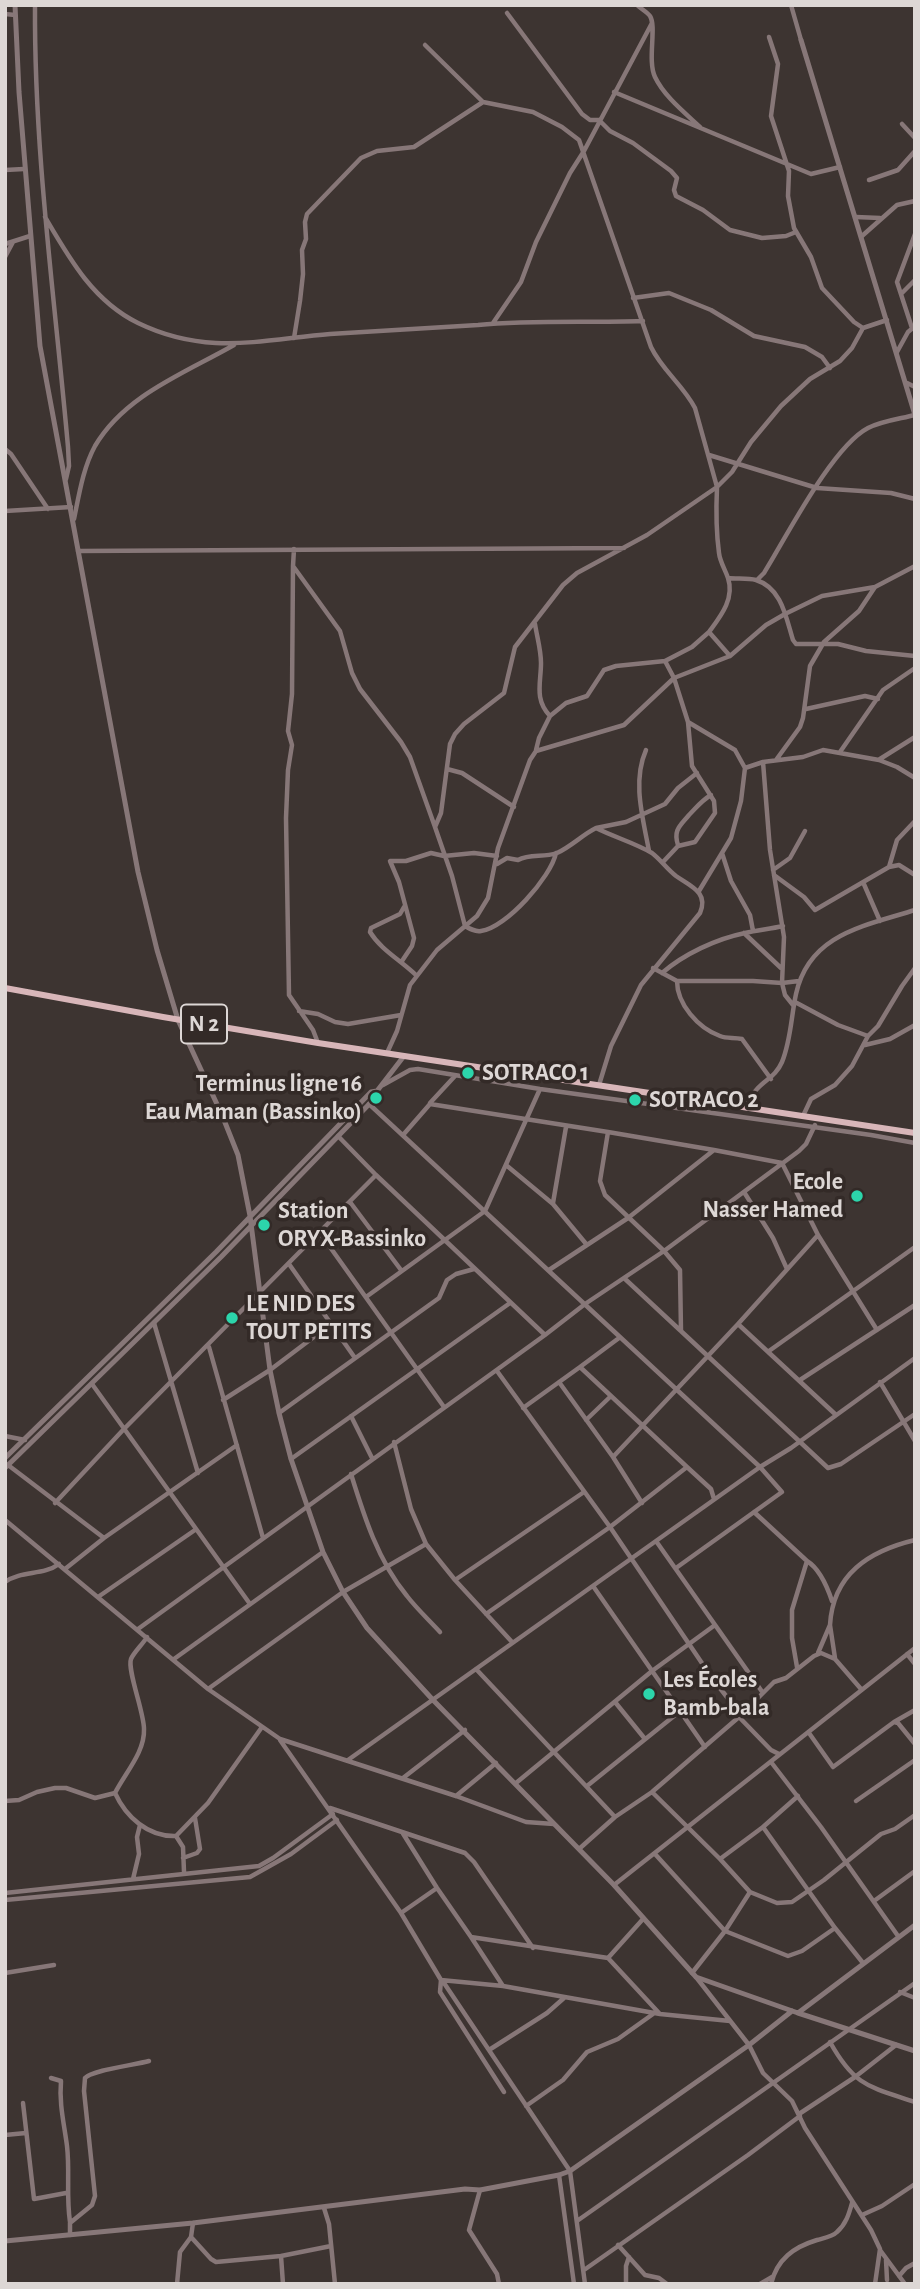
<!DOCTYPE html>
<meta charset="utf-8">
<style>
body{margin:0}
#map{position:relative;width:920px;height:2289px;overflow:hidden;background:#3d3431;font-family:"Alegreya Sans",sans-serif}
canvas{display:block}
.frame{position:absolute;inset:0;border:7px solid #ddd7d5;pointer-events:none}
</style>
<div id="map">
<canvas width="920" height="2289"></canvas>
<div class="frame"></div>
</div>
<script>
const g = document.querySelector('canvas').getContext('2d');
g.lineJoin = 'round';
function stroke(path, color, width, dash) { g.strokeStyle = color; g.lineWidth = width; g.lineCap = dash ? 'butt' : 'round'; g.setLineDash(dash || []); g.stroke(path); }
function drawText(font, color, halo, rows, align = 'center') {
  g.font = font + ' "Alegreya Sans",sans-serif'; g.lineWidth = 7; g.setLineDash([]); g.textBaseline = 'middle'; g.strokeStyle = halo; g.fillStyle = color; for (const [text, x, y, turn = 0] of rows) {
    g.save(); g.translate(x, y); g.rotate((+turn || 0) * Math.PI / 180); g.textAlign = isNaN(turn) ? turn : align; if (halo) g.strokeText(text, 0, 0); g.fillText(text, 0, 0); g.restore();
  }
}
stroke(new Path2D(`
 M35,5C34,153 55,300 68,447L69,466L66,479
 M637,5C640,8 647,12 650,16C657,27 647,60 655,77C664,96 684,112 700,127
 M791,5L801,40
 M507,13L582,114L590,120H599L610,131L633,143L671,171L677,178L674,190L676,196L703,210L730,230L762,238L786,236L796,232
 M5,14L15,15
 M769,37L778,64L771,116L789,171L788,196L794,228L811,257L822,288L854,322L863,328
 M425,45L483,102L533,112L562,127L579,140L651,347C662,370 683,385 695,408L717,487L647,535L577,573L563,585L515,647L504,693L464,724L455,734L450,744L441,813L435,827L452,876L465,926C470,929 475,932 481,931C506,928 551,877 556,853
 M614,92L811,174L840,167
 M902,124L915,138
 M5,170L24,169
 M869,180L898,170L915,151
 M45,217C69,258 93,301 138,323C206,356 260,340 330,334C380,331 429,328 478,325C533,320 588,323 643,321
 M856,217L880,218
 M862,236L897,205L915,201
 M5,244L30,236
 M5,257L13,242
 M901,294L915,280
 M633,298L669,293L711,310L754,336L805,347L822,357L830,368
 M493,323L521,282L536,242L570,173L584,151L652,23
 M912,328L897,282L915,234
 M294,338L300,301L303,274L302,250L306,239L305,222L307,214L361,158L377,151L414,147L483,102
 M897,352L908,332L914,327
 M907,383L915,387
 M5,449L11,454L48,509
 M709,455L817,488L891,493L915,499
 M5,511L71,507
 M74,519C79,495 83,468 95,446C125,395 185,373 234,345
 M294,549L293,566L340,631L352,673L360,689L401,742L410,757L435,827
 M78,551L624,548
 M293,566L292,694L288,731L292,745L288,770L286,818L289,995L313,1030L318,1043
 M728,578C737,579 748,578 756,580C782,588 786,618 793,640L796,644H838L866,651L915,656
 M757,580L764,573C787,536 832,447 868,428C882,421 899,419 915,415
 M535,624C537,637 541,650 541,663C541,683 534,699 550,716
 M730,656L709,632C720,617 735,599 728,578C725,569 720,562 719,553C716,531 716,509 717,487L732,472L751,442L781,406L810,379L840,361L852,348L863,328L887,320
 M806,709L865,696L878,699
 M688,722L735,750L745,768
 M536,750L539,738L550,716L566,703L587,696L604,670L616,666L665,661L692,647L709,632
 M646,750C632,782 643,818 649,851
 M840,752L883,690L915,668
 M880,759L915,737
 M776,760L800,727L803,718L810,666L824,642L859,611L875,587
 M763,762L770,850L784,937L782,983L785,995L793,1005
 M447,769L462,773L514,807
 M596,828L626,822L665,804L678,788L697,773
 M678,845C673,830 680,826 689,815C697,807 701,801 711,795
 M722,853L731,881L750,915L753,931
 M663,862L678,846L695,842L715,813L714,801L692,766L688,722L674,678L665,661
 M497,864L507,858L518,860C530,853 543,858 557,853C572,846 582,835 596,828C614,837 635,843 652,853C661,860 667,869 676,876C690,886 709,892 700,913L641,985L611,1046L599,1085
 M889,867L897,840L915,821
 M773,870L790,858L805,831
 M774,875L804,897L815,910L889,867L899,865L915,875
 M863,882L880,921
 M699,891L731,838L741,801L745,768L763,762L803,757L823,750L879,760L897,767L915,778
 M404,907L400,914L371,928L370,932C381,950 402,961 417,976
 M744,933L781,968
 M402,961L412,946L414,938L399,882L390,861H406L431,853L444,856L474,853L497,856
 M653,968L677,981H753L782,983L799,981
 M662,973C684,954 716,939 745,933C758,930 770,929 783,926
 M677,981C677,1004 698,1028 720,1036C727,1039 734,1037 742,1039L771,1079
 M795,1002L838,1025L868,1036
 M299,1011L318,1014L335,1022L348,1024L401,1015
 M865,1045L890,1039L915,1025
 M387,1053L397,1031L410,985L437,950L477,916L488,898L498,848L530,760L536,751L624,725L674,678L730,656L766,625L785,614L822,596L875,587L915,566
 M383,1085L410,1070L418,1069L540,1089L871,1135L915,1143
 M430,1103L455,1076
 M369,1104L760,1467L782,1492L676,1568
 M746,1108C749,1101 752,1094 757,1089C766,1079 776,1076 782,1062C791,1040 791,1017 796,994C809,934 864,926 915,910
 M803,1116L811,1099L835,1085L852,1066L868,1036L878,1026L902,986L915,968
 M608,1132L714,1150
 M403,1135L430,1104L608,1132L600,1181L605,1195L664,1251L680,1270L681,1331
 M338,1136L376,1175
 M506,1165L553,1204L587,1245
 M744,1192L773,1238L787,1269
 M350,1202L401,1270
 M553,1203L566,1127
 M320,1233L444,1407
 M289,1264L355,1358
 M549,1270L628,1218L714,1150L782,1163L818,1235
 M624,1278L828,1468L841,1464L915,1414
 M366,1297L485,1211L540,1089
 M154,1323L198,1473
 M738,1324L818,1235L877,1330
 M545,1335L585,1304L664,1251L799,1151L806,1144L815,1125
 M209,1347L263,1538
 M769,1351L915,1247
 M580,1367L619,1338
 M497,1371L610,1527L712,1678L741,1715
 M800,1380L915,1305
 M559,1382L613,1457
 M880,1382L915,1441
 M92,1384L250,1604
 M223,1400L270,1370L331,1324
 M523,1408L580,1367L687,1467
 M279,1413L439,1298L447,1280L456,1274L474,1269
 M351,1416L372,1458
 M586,1420L611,1396
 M5,1436L25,1440
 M291,1459L510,1303
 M8,1465L104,1538
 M351,1474C364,1516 378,1561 407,1596C417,1609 429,1620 440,1632
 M55,1503L123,1430L376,1175L545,1335L138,1629
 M642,1503L613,1457L738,1324L835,1414
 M754,1512L807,1561L792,1610V1638L797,1667
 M5,1520L208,1689L280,1739L456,1796L526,1822L554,1824
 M656,1541L763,1693
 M426,1544L455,1580L512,1642
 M807,1561C820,1569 827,1586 832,1601
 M65,1569L104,1538L237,1445
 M455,1580L584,1492
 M5,1582C22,1570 43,1576 59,1564
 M593,1586L705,1747
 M98,1597L195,1530
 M486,1614L610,1527L687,1467L711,1489L714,1499
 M830,1625C833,1574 869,1551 915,1540
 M818,1653L830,1625L835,1658
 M907,1654L915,1664
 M174,1659L323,1552
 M476,1669L615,1817
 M208,1689L343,1592L426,1544L411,1509L394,1442
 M615,1702L645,1739
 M739,1717L771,1750L779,1754
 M894,1722L915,1710
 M809,1733L833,1767L894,1722L898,1723L915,1744
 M280,1740L401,1913L441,1980L503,1986L660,2014L730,2021
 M348,1760L760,1467L791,1448L915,1358
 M771,1762L821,1827L898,1936
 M403,1778L465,1730
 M516,1783L652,1671L715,1625
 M587,1786L679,1712
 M652,1792L720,1859L750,1892
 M115,1793C125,1773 145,1752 144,1729C144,1712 127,1670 131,1659C134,1652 143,1644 147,1637
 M456,1796L496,1763
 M798,1796L763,1827L835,1928L863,1963
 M5,1801L19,1800L37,1792L55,1788H66L95,1798L115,1793C126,1817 148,1837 176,1836L208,1803L262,1727
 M856,1801L915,1760
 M330,1808L465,1853L474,1862L533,1948
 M402,1832L437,1888L471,1937
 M176,1836L183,1847L184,1872
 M579,1849L615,1817L652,1792L739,1717L774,1682L786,1678L814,1656L821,1653L835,1659L861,1689
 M655,1854L725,1931L750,1892L777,1903L792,1902L824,1880L881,1834L895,1829L915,1815
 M183,1858L197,1853L200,1849L195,1818
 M720,1859L763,1827
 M133,1879L139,1854L137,1837L140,1825
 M614,1885L915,1648
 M5,1893L259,1866L273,1858L333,1814
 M5,1900L250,1877L291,1854L337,1820
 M874,1901L915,1871
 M401,1913L437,1888
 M643,1919L608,1958L659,2013
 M5,1973L54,1965
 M692,1973L725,1931L788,1956L802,1951L835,1928
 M696,1977L749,2045L763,2073L792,2101L805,2128L871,2230L880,2249L875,2284
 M441,1980L440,1992L504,2092
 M442,1980L570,2171L585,2284
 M503,1986L471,1937L608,1958
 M900,1992L915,1998
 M830,2042C855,2087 870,2087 915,2102
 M489,2050L547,2013L564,1998
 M51,2078L61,2081C59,2104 64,2123 67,2146C70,2171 66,2196 70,2222
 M23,2103L34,2199L66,2193
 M526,2106L563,2080L587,2052L618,2039L653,2014
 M799,2114L855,2077L896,2045
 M5,2135L26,2133
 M559,2175L574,2284
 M480,2190L469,2230L497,2274L499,2284
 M324,2208L329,2224L335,2284
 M862,2215L882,2206L915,2184
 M577,2221L915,1983
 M70,2235V2223L92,2205L95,2196L84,2091L85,2078C92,2070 135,2065 149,2061
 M191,2237L211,2259L216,2262L281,2256
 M618,2245L645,2275L659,2278L667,2284
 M880,2250L905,2284
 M886,2260L887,2280
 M584,2270L748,2155L800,2116
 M899,2276L906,2268L915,2263
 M177,2284L180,2252L191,2237L193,2223
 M283,2284L281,2256L331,2246
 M626,2284V2266L629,2257
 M760,2284L772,2277
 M771,2284C777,2259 794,2247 817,2240C824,2238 832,2237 837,2232C846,2224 849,2214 852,2203`), '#877778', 4.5);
stroke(new Path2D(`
 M15,5L19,92L40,346L138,872L157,950L178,1020L222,1115L238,1155L250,1216L270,1370L279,1413L291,1459L323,1552L343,1592L367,1628L433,1700L614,1885L696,1977L798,2013L915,1925
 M801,40L915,415
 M5,1458L216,1252L371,1092L377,1091
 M5,1468L221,1257L377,1096V1091L404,1056
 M798,2013L915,2051
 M5,2241L193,2223L465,2189L480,2190L559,2175L570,2171L749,2045L792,2011`), '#877778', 5);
stroke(new Path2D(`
 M5,988L163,1017L318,1043L915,1133`), '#d8b6b9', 6);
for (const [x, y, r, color] of [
 [468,1073,7,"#2cd5ab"],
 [376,1098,7,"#2cd5ab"],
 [635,1100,7,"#2cd5ab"],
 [857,1196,7,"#2cd5ab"],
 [264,1225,7,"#2cd5ab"],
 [232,1318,7,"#2cd5ab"],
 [649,1694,7,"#2cd5ab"]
]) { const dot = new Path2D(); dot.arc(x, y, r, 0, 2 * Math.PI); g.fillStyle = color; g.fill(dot); stroke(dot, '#332a27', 2.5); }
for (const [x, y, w] of [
 [204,1024,46]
]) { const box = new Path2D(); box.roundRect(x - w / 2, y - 19.5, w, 39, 5); g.fillStyle = '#332a27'; g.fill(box); stroke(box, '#ddd7d5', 2); }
drawText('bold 23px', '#ddd7d5', null, [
 ["N 2",204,1024]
]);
drawText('bold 24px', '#ddd7d5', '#332a27', [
 ["SOTRACO 1",482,1073],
 ["Terminus ligne 16",362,1084,"right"],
 ["Eau Maman (Bassinko)",362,1112,"right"],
 ["SOTRACO 2",649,1100],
 ["Ecole",843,1182,"right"],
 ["Nasser Hamed",843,1210,"right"],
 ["Station",278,1211],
 ["ORYX-Bassinko",278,1239],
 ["LE NID DES",246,1304],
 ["TOUT PETITS",246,1332],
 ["Les Écoles",663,1680],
 ["Bamb-bala",663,1708]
], 'left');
</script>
